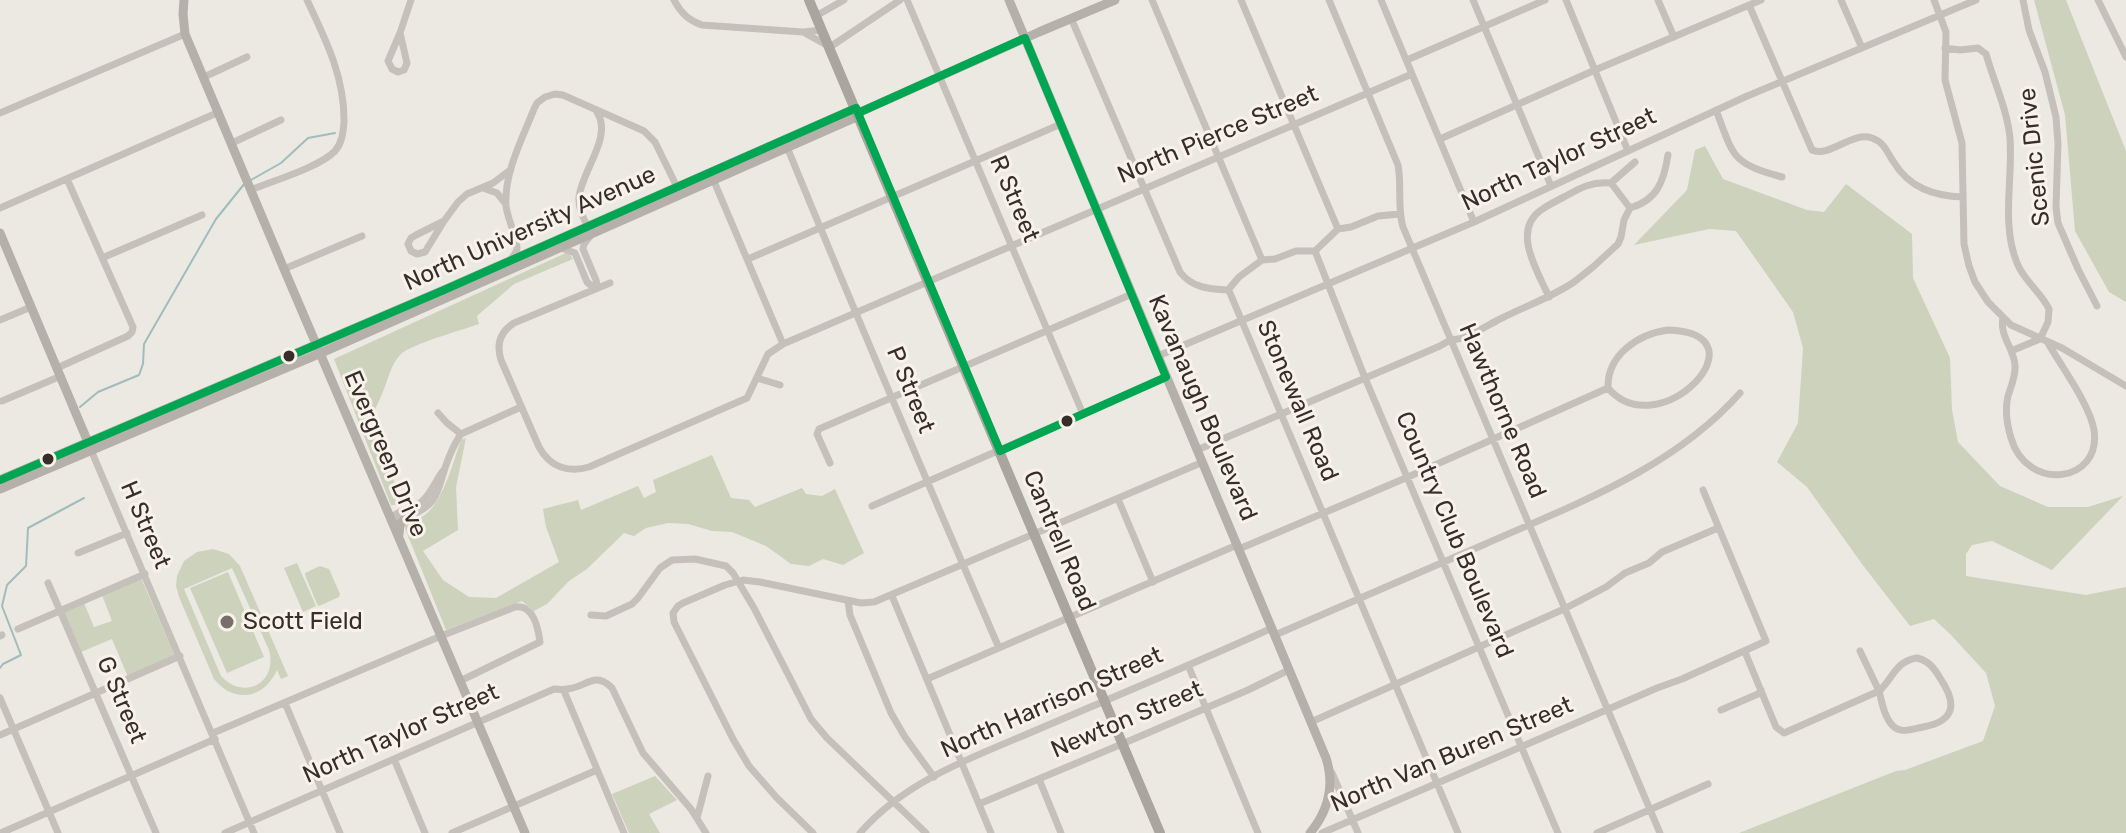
<!DOCTYPE html>
<style>
body{margin:0}
canvas{display:block;background:#ece8e2}
</style>
<canvas width="2126" height="833"></canvas>
<script>
const g = document.querySelector('canvas').getContext('2d');
g.lineJoin = 'round';
function paint(path, color) { g.fillStyle = color; g.fill(path, 'evenodd'); }
function stroke(path, color, width, dash) { g.strokeStyle = color; g.lineWidth = width; g.lineCap = dash ? 'butt' : 'round'; g.setLineDash(dash || []); g.stroke(path); }
function drawText(font, color, halo, rows, align = 'center') {
  g.font = font + ' Rubik,sans-serif'; g.lineWidth = 6; g.setLineDash([]); g.textBaseline = 'middle'; g.strokeStyle = halo; g.fillStyle = color; for (const [text, x, y, turn = 0] of rows) {
    g.save(); g.translate(x, y); g.rotate((+turn || 0) * Math.PI / 180); g.textAlign = isNaN(turn) ? turn : align; if (halo) g.strokeText(text, 0, 0); g.fillText(text, 0, 0); g.restore();
  }
}
paint(new Path2D(`
 M2034,0H2066L2126,151V302L2109,292L2075,231L2065,115Z
 M1705,146L1723,179L1807,210L1824,212L1846,184L1912,234L1913,278L1950,358L1952,410L1958,442L2000,486L2048,507H2088L2123,496L2052,570L1992,541L1972,545L1966,554V576L2086,595L2126,587V833H1739L1896,771L1905,770L1983,741L1995,706L1986,673L1951,635L1934,619L1910,626L1862,564L1807,487L1777,462L1798,423L1803,348L1793,312L1736,231L1709,229L1634,245L1687,190L1695,150Z
 M568,252L573,259L514,284L477,316L479,324C462,330 412,344 401,354C390,365 388,381 382,394C378,404 373,413 370,423L404,505H391L334,359Z
 M466,438L456,487L458,530L423,551L443,580L469,597L496,598L559,562L546,527L543,509L578,500L581,510L638,486L644,498L656,492L653,480L712,455L731,498L749,500L755,507L802,488L806,494L822,496L835,489L864,553L843,565L823,559L809,566L791,564L766,546L732,532L712,531L688,524L668,523L646,528L634,536L624,533L587,569L569,581L547,604L534,611L522,601L446,630L404,526C411,522 420,519 426,514C444,499 453,462 461,440Z
 M213,549L229,554L240,566L288,676L281,679L277,670C264,699 234,704 214,679L179,597L176,586L177,576L184,561L197,552ZM232,568L269,650C278,683 244,701 221,676L184,589Z
 M297,563L316,606L303,612L284,568Z
 M320,566L329,569L340,594L339,597L319,606L317,604L305,575V573Z
 M228,572L264,657L227,673L190,588Z
 M141,578L175,656L128,677L112,639L81,652L63,611L84,603L94,627L112,621L102,595Z
 M655,776L677,800L649,814L660,833H629L612,794Z`), '#cdd2bd');
stroke(new Path2D(`
 M251,180L281,163L308,138L335,133
 M80,407L98,392L139,375L143,364L144,344L216,219L245,183
 M0,668L3,664L21,655L2,606L7,585L26,566L28,528L84,498`), '#9fbdbd', 2);
stroke(new Path2D(`
 M674,0C680,12 689,21 702,25L803,32L822,30
 M907,0L1083,414
 M1152,0L1262,260
 M1241,0L1338,229
 M1329,0L1398,165C1402,186 1397,207 1403,227L1660,833
 M1381,0L1474,222
 M1473,0L1551,186
 M1566,0L1628,151
 M1658,0L1674,37
 M1841,0L1862,48
 M1934,0L1946,32L1945,80L1962,143L1964,244L1969,266L1975,282L1988,302L2011,325L2062,348L2126,386
 M2023,0L2029,30L2045,72L2056,117L2058,144L2056,207L2058,223L2078,269L2097,306
 M2098,0L2126,57
 M1749,5L1812,150C1829,158 1852,131 1872,138C1884,142 1887,152 1893,161C1909,188 1934,196 1963,197
 M816,16L844,0
 M1071,18L1180,272C1192,288 1209,289 1228,290L1230,293L1458,833
 M400,33L407,63L404,70L398,72L392,69L388,61Z
 M400,33L411,0
 M805,33L830,47L900,0
 M1945,48L1960,50L1978,48L1986,54C1994,82 2007,109 2010,138C2013,179 2001,224 2017,263C2024,281 2041,292 2049,309L2048,322L2040,339L2011,351
 M1407,60L1545,0
 M204,77L247,57
 M1716,110C1734,157 1731,163 1782,177
 M0,113L185,34
 M1440,139L1595,70L1761,0
 M232,143L281,120
 M787,147C856,315 927,482 999,648
 M713,179L783,344
 M1611,183L1635,162
 M483,188L497,193L505,203
 M251,190C272,181 320,167 335,151C342,143 343,133 344,123C345,78 326,40 307,0
 M0,208L219,112
 M1630,208C1658,200 1664,180 1668,155
 M444,221L425,252L417,254L411,251L408,244L411,238L416,235L444,221L458,202L467,194L493,183L509,171
 M588,227C583,218 578,207 579,197C582,170 613,137 597,112
 M591,235L584,244L583,249L596,280L597,285L595,289
 M561,248L575,253L587,282L595,289
 M1315,251L1365,378L1558,833
 M1315,251L1338,229L1351,227L1378,216L1400,214
 M102,258L202,215
 M748,259L1061,124
 M510,260C513,256 516,253 517,249C518,241 507,217 506,206C504,173 522,139 534,109L537,103L545,97L555,94L563,95L644,131L655,142L678,189
 M284,269L362,236
 M610,283L514,323C500,332 496,344 501,360L539,447C550,467 568,473 589,467L747,398L768,354L783,344L1412,74
 M1228,290L1239,277L1262,260L1275,259L1296,251H1315
 M2003,318C1999,335 2014,349 2015,365C2016,376 2011,386 2008,396C2005,409 2007,425 2011,438C2027,493 2102,483 2094,430C2090,405 2061,366 2048,343
 M0,320L31,307
 M1668,330C1769,333 1659,448 1608,388C1607,355 1638,334 1668,330Z
 M1451,340C1469,339 1485,326 1502,318C1526,306 1552,297 1574,282L1593,267L1618,244L1621,237L1624,220L1630,208L1611,183C1592,181 1580,188 1564,197C1556,201 1548,205 1541,210C1511,231 1538,272 1549,297
 M1158,356L1474,222L1745,97L1976,0
 M57,368L128,336L132,332L133,327L67,179
 M757,378L780,385
 M2,401L61,376
 M438,413L447,423L461,434
 M91,450L254,833
 M1197,450L1440,346L1452,339
 M830,463L817,434L819,429L1132,294
 M1118,499L1153,582
 M872,506L1166,377
 M391,518C399,520 402,518 409,516C437,505 437,494 445,468C449,456 454,444 461,434L521,407
 M391,518C400,509 410,510 420,503C431,495 435,481 443,471
 M1239,549L1408,477L1608,388
 M78,553L127,533
 M48,583L156,833
 M892,596L991,833
 M848,601L850,615L891,713L905,737L934,777
 M591,615L606,616L632,604L638,598L660,568L672,560L695,559L726,566L733,573L754,608L811,719L827,738L926,833
 M18,629L145,574
 M1275,635C1344,605 1414,575 1483,545C1573,505 1673,469 1740,393
 M0,636L2,635
 M1745,652L1776,727L1784,733L1879,691L1860,651
 M1917,658C1929,661 1934,668 1940,678C1957,703 1956,721 1923,727C1913,729 1901,734 1893,726C1884,717 1882,702 1879,691C1893,679 1895,661 1917,658Z
 M1188,665L1258,833
 M927,679L1237,545
 M564,691L624,833
 M0,698L58,833
 M285,703L340,833
 M1721,710L1758,694L1761,690
 M1311,722L1564,609L1606,587L1625,573L1649,563L1662,552L1718,528
 M213,733L441,636L515,607C533,604 538,627 540,642L460,681
 M0,735L180,656
 M394,759L425,833
 M1332,773L1358,833
 M1039,779L1061,833
 M979,804L1122,744L1248,690L1289,670
 M697,818L708,776
 M1,833L215,739
 M225,833L554,689C558,689 563,690 567,689C586,688 594,670 612,688L643,753L691,809L706,833
 M452,833L597,770
 M813,833L777,798L749,766L733,739L674,622L673,613L678,606L683,603L725,585L743,580L760,582L861,603L874,602L1203,462
 M860,833C908,777 983,754 1048,725C1123,693 1198,662 1272,628
 M1322,833L1657,688L1682,679L1766,641L1703,490
 M1597,833L1708,784`), '#c6c0bb', 7);
stroke(new Path2D(`
 M184,0L183,14L185,34L284,269L525,833
 M1009,0L1326,758C1335,786 1328,811 1310,833
 M858,113L1039,32L1115,0
 M0,233L90,447
 M0,480L444,290L856,108
 M0,489L321,353L859,116
 M399,534L400,524L408,516`), '#b6b0ab', 9);
stroke(new Path2D(`
 M809,0L1160,833`), '#aba5a0', 10);
stroke(new Path2D(`
 M1025,38L1166,377L1000,451L858,113Z
 M0,480L444,290L856,108L858,113`), '#00a651', 8);
for (const [x, y, r, color] of [
 [289,356,7,"#372e29"],
 [1067,421,7,"#372e29"],
 [48,459,7,"#372e29"],
 [227,622,8,"#766f6a"]
]) { const dot = new Path2D(); dot.arc(x, y, r, 0, 2 * Math.PI); g.fillStyle = color; g.fill(dot); stroke(dot, '#f9f2ea', 3); }
drawText('24px', '#372e29', '#f9f2ea', [
 ["North Pierce Street",1218,135,-23],
 ["Scenic Drive",2035,157,-96],
 ["North Taylor Street",1559,160,-25],
 ["R Street",1014,199,67],
 ["North University Avenue",530,229,-24],
 ["P Street",910,390,68],
 ["Stonewall Road",1297,401,67],
 ["Kavanaugh Boulevard",1202,408,67],
 ["Hawthorne Road",1502,411,67],
 ["Evergreen Drive",385,454,67],
 ["H Street",145,525,67],
 ["Country Club Boulevard",1454,535,67],
 ["Cantrell Road",1059,541,67],
 ["G Street",121,700,67],
 ["North Harrison Street",1052,703,-24],
 ["Newton Street",1127,720,-23],
 ["North Taylor Street",401,734,-24],
 ["North Van Buren Street",1452,755,-23]
]);
drawText('24px', '#372e29', '#f9f2ea', [
 ["Scott Field",243,622]
], 'left');
</script>
